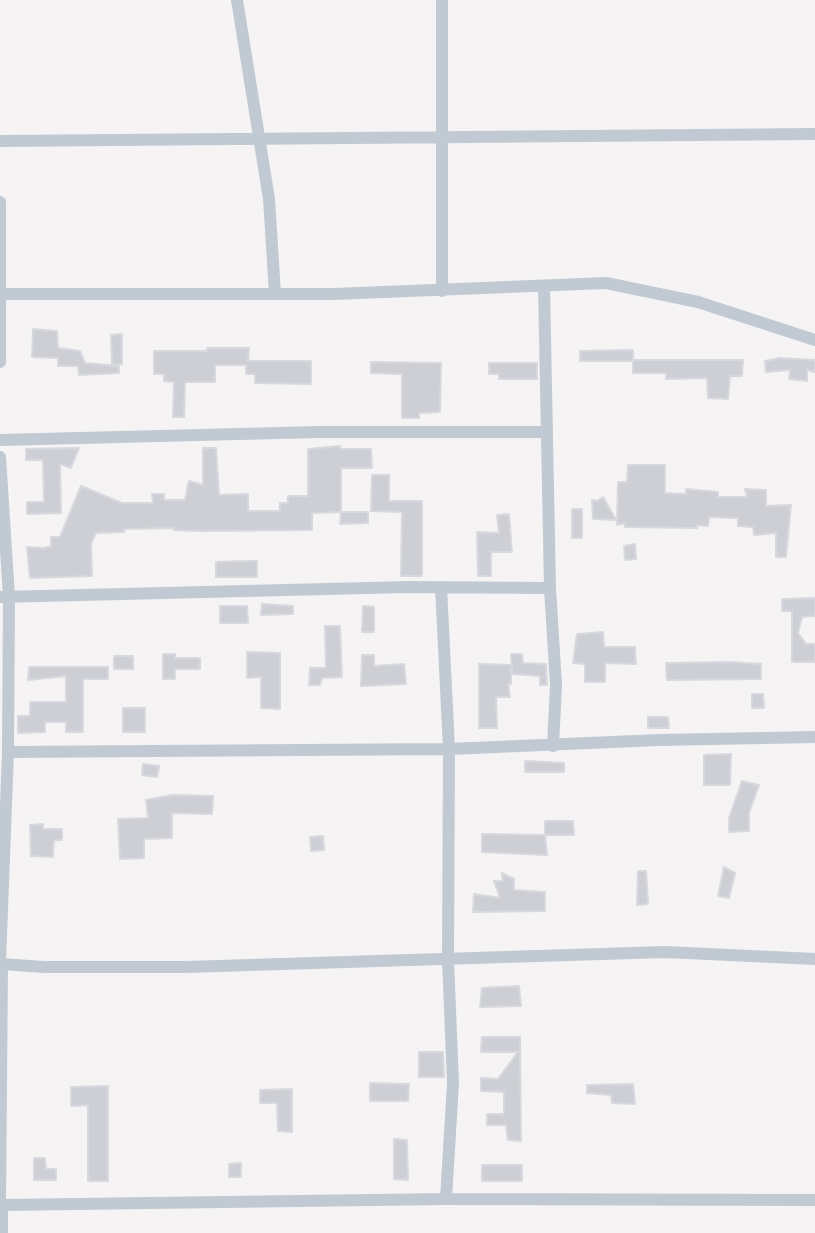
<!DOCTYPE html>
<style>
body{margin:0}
canvas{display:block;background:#f5f3f3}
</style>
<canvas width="815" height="1233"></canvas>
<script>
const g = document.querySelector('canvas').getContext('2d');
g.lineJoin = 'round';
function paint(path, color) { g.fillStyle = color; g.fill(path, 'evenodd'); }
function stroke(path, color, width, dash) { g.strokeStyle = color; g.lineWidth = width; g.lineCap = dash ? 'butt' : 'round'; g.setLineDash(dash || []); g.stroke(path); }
const building = new Path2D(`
 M33,329L57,331L58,348L80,351L85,363L119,366V373L79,375L78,366H58V358L32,357Z
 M122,334V364L112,365L111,335Z
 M207,348H249L248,361H311V384L255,383V374H246V365H215V382H185L184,417H173L174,382L164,381V374H154V351H207Z
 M633,350V360H743L742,376H730L728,399L708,398L707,378L666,379V373H633V361H580V351Z
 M780,358L815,360V372L807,370V381L789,379L790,370L766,372L765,361Z
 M371,362L441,363L440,412L419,413V418H402V374L371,373Z
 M489,363H537V379H499V374H489Z
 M340,446L341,449H371L372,468H341V512L312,513V530L200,531L174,530V528L124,529V532L96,533L91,544L92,576L30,578L27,547L44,548L51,546V537H60L81,486L122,503H153L152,494H164V500H185L189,481L203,485V448H216L219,495L248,494V511H280V503H288V496H308V449Z
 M79,448L71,468L60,464L61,513L27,514V502H44L43,460H26V449Z
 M628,465H665V493L686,494V489L697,490L718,492V497H747L745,489L766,490V506L791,505L786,557H776V533L754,535L753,527L738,526V518L709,517L708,526L697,525V528L625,527V523L617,525L618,482H627Z
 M372,475H389V501H422V576H401L402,512L371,511Z
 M603,497L616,520L593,519L592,500L597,501Z
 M572,509H582V538H572Z
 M341,512H368V523L340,524Z
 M509,514L512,552H491V576H478L477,532L499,533L497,515Z
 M635,544L636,559L625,560L624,546Z
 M248,561H257V577H216V562Z
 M815,598V616L802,617L798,633L806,644H815V662H792V611H782V599Z
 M262,604L293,606V614L261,615Z
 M220,606H247L248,623H220Z
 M363,606L374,607V632H362Z
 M325,626H340L342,677L322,678L320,685H309L310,668H326Z
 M603,632L604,647H635L636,664L605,663V682H585V664L573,663L577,634Z
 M247,652L280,653V709L261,708V677L247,678Z
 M163,654H175V658H200V669H175V679H163Z
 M511,654H522L523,663L546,664L547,685H540V676L512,674Z
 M362,655H374V666L404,664L406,684L361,686Z
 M114,656H133V669H114Z
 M730,662L761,664V679L667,680L666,663Z
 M479,664L511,665V684H508L510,697H496L497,728H479Z
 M29,667H108V679H83V732H66V722H45V732L18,733V716H30V702H66V676L28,680Z
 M752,694H763L764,708H752Z
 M123,708H145V732H123Z
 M648,717H668L669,728H648Z
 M731,754L730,785H704V755Z
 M525,761L564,763V772H525Z
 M143,764L159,766L157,777L142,775Z
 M742,781L759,785L749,813V831L729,832V818Z
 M172,795L213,796L212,814L172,813V838L144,839V858L120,859L118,819L148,818L146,800Z
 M545,821H573L574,835H545Z
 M43,824V829H62V840H54L53,857L31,856L30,825Z
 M482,834L545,835L547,855L482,852Z
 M323,836L324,850L311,851L310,837Z
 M724,867L735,873L729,898L718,896Z
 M638,871H646L648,904L637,905Z
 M502,873L514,879V890L545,892V911L473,912L474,894L500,898L494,881H503Z
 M519,986L521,1006L480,1007L482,988Z
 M482,1037H520L521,1141L508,1140L506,1125H487V1114H504V1092L481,1091V1078L498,1079L518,1052H481Z
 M419,1052H443L444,1077H419Z
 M370,1083L409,1084L408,1101H370Z
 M633,1084L635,1104L612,1103L611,1095L587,1093V1085Z
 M108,1086V1181H88V1105L71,1106V1087Z
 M292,1089V1132L278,1131L277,1103H260V1090Z
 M394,1139L407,1140L408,1180L394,1179Z
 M34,1158H45L46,1169H56V1180H34Z
 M241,1163V1177H229V1164Z
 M482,1165H522V1181H482Z`);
paint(building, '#cdcfd5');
stroke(building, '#d7d9de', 2);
stroke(new Path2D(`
 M237,0L269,199L275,294
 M442,0V291
 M0,141L815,134
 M0,202V362
 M544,286L550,588L556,685L553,746
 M0,294H334L606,283L698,302L815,340
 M0,440L319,432H547
 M0,457L9,597L8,752L0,963
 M441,587L449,749L448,960L453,1083L446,1199
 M0,597L408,587L550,588
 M8,752L449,749L659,740L815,737
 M0,1205L2,964L44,967H186L665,952L815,959
 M2,1233V1205L446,1199L815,1200`), '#c1cad2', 12);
</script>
